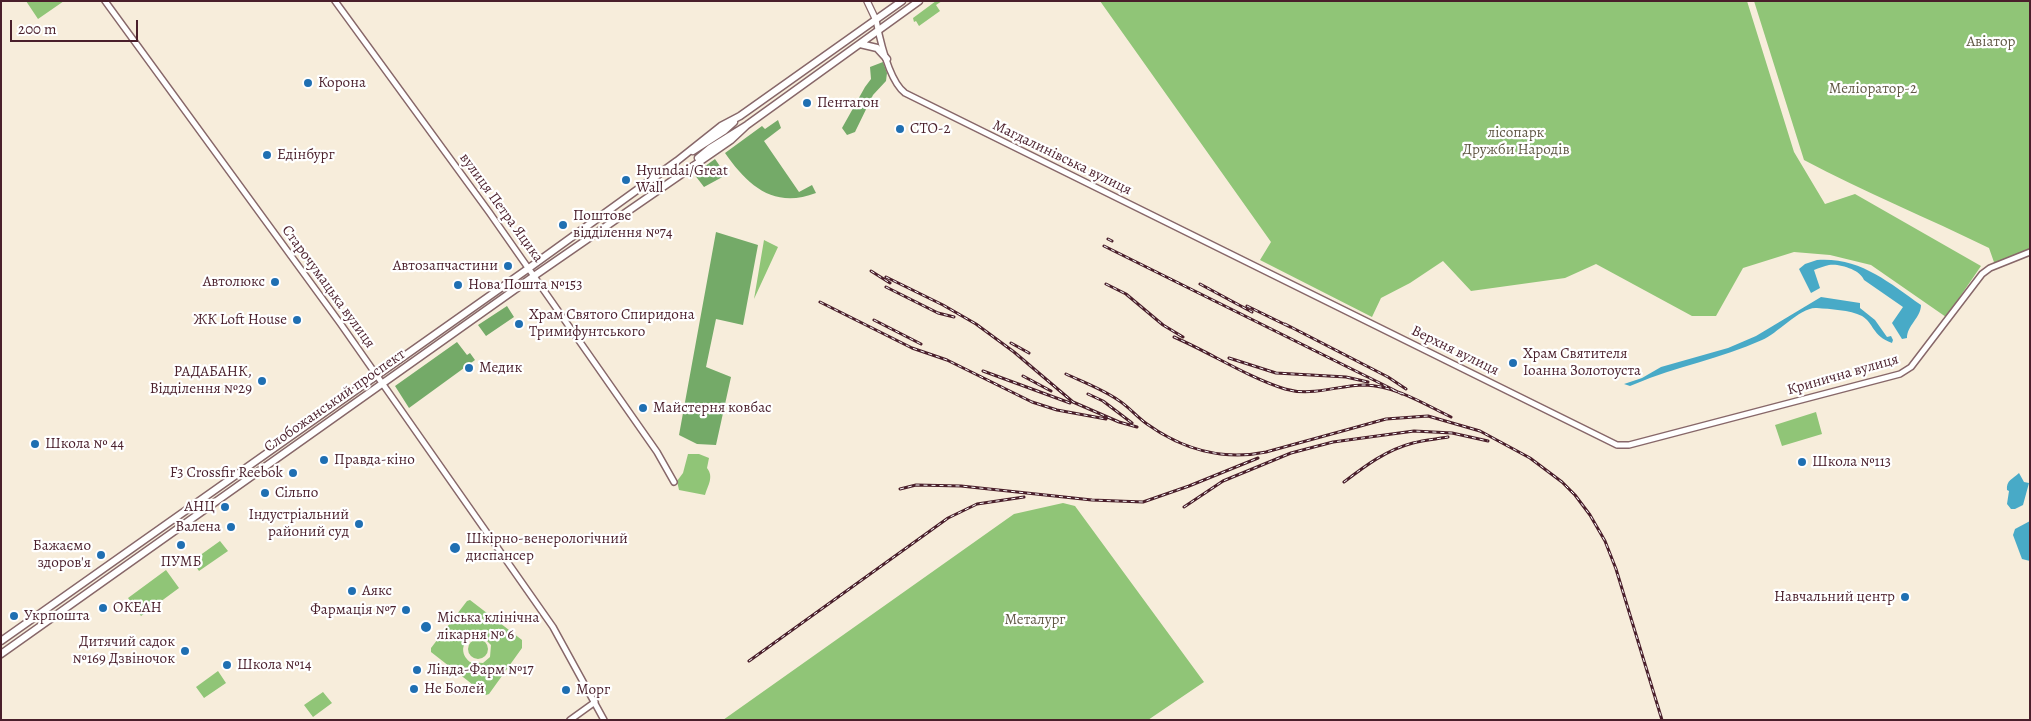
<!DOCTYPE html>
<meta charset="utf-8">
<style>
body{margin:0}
#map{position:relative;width:2031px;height:721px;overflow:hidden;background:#f7eddb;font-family:Alegreya,serif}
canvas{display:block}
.frame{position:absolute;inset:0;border:2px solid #4a1f2b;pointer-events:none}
.scale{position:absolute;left:10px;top:20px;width:128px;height:22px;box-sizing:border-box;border:2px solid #4a1f2b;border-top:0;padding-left:6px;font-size:15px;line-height:18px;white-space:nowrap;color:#4a1f2b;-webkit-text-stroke:4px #fff;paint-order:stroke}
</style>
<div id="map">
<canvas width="2031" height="721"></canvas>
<div class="frame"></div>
<div class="scale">200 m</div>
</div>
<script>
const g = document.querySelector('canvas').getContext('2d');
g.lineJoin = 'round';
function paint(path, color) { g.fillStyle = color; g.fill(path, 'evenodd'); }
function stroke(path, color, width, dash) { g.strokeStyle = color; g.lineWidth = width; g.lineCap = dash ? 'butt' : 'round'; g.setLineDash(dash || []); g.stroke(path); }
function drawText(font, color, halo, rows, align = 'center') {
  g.font = font + ' Alegreya,serif'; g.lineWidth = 4.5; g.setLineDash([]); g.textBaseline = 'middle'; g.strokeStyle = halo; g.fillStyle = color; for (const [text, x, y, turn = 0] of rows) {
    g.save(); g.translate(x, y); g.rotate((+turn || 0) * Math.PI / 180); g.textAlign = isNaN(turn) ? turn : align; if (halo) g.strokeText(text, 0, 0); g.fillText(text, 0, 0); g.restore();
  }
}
paint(new Path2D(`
 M26,1H64L38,19Z
 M936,1H942L936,5L940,11L919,26L916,21L914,22L913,18Z
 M1100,1H1747L1794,152L1825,204L1855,194L1981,266L1946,317L1871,265L1830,255L1794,252L1743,268L1716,316H1692L1596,264L1565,278L1471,291L1443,261L1410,283L1381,298L1372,317L1260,260L1271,242Z
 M1754,1H2030V249L1995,265L1989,248C1928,218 1864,192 1804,160Z
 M764,240L778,247L754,299Z
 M1816,412L1822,434L1782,446L1775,425Z
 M688,454H699L709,458L707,468C714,477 708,485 705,495L679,490L677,481L683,473Z
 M1063,503L1075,506L1204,682L1148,720H723L1014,514Z
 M220,541L228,551L199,571L192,561Z
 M166,570L179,588L141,616L128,598Z
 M470,600L522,640V648L489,694L486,695L431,652V648L467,601ZM473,636H482L491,645L490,657L483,663L470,662C460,654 461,642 473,636Z
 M468 649a10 10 0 1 1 20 0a10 10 0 1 1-20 0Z
 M218,671L226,683L204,698L196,687Z
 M323,692L332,703L313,717L304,705Z`), '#90c577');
paint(new Path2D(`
 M883,62L887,73L886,81L873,95L855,132L847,135L842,128L865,87L871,79L870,67Z
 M778,120L781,128L764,141L799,192L812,185L816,193C774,209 748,186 725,153L762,126L765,129Z
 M715,159L726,175L704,187L694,174Z
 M716,232L758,245L743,325L716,319L706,367L731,377L716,445L697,444L679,435Z
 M507,306L514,317L486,336L478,325Z
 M457,342L467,355L470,353L475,360L409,408L395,386Z`), '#74aa68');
paint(new Path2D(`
 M1817,260C1860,257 1888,282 1921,305C1921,318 1907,325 1907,338L1902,339L1892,323L1903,307L1864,280C1861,270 1839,263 1829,265C1824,266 1819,268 1814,270L1820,288L1811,293L1799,269L1805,264Z
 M1821,297L1860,303V308L1875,320L1887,337L1891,336L1893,340L1892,343C1872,336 1874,323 1862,316C1850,310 1830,309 1817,308C1801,306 1777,334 1762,340C1721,359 1676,366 1635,384L1630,386L1624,384L1642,378L1661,367L1728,348L1756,336Z
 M2019,473L2024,482L2029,483L2023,505L2015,509H2011L2007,504L2009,491L2007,490C2006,480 2013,479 2019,473Z
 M2030,521V561L2022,559L2013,535L2015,529Z`), '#48aac7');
const tertiary = new Path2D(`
 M105,1L340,323L553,627L604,720
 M335,1L489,212L657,452L674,482
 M876,20C880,40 889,81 905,93L1617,445H1629L1900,374L1911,367L1982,274L1990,268L2030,252
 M570,720L595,702`);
const secondary = new Path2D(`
 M867,1L876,20`);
const primary = new Path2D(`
 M860,44L877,48L887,59
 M693,151L724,131L734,122
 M698,158L710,148L747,125L919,1
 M1,641L529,268L677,161L721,126L740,116L902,1
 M1,654L534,276L731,140L747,125`);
stroke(tertiary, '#876769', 8);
stroke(secondary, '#876769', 8);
stroke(primary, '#876769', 9);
stroke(tertiary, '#fff', 5);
stroke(secondary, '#fff', 5.5);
stroke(primary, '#fff', 6);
const rail = new Path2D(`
 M1108,239L1112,241
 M1104,246L1402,394
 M871,271L890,283
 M886,277L943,305L976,324L1014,352L1073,402L1119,422L1137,427
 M1106,284L1126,294L1163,325L1183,337
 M1200,284L1252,312
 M886,287L938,313L954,317
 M820,302L912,348L947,360L1032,402L1057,410L1106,419
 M1247,306L1290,327
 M874,320L921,344
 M1285,324L1388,377L1406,389
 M1174,337C1211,353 1247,377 1285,389C1312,397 1338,385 1365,385C1396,386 1424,404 1451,417
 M1011,343L1029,353
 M1229,358L1276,373L1346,377L1368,382
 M983,371L1070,403
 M1066,374C1083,382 1102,389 1118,400C1128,406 1137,417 1147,424C1182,449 1223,461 1266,452L1386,419L1428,416L1480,431L1530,458L1562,482L1575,495L1590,515L1605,541L1616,569L1662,720
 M1023,376L1051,391
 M1088,394L1103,401L1132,423
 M1344,482C1365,466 1386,450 1413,443C1424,440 1437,439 1448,437
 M900,489L916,485L961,486L1092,500L1143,502L1189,486L1258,458
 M1184,507L1223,481L1291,453L1333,442L1414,431L1452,433L1488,441
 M749,661L948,518L977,504L1024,497`);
stroke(rail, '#4a1f2b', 3);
stroke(rail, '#fff', 1, [4]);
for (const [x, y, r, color] of [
 [308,83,5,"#1f6fb2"],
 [807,103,5,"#1f6fb2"],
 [900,129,5,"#1f6fb2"],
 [267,155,5,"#1f6fb2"],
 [626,180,5,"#1f6fb2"],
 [563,225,5,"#1f6fb2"],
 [508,266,5,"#1f6fb2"],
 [275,282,5,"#1f6fb2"],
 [458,285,5,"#1f6fb2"],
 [297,320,5,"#1f6fb2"],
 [519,324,5,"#1f6fb2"],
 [1513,363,5,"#1f6fb2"],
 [469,368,5,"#1f6fb2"],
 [262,381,5,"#1f6fb2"],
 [643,408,5,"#1f6fb2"],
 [35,444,5,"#1f6fb2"],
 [324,460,5,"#1f6fb2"],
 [1802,462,5,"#1f6fb2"],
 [293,473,5,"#1f6fb2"],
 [265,493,5,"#1f6fb2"],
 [225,507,5,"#1f6fb2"],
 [359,524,5,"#1f6fb2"],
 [231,527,5,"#1f6fb2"],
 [181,545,5,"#1f6fb2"],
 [455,548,6,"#1f6fb2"],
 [101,555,5,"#1f6fb2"],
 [352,591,5,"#1f6fb2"],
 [1905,597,5,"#1f6fb2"],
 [103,608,5,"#1f6fb2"],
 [406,610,5,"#1f6fb2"],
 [14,616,5,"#1f6fb2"],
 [426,627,6,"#1f6fb2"],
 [185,651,5,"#1f6fb2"],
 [227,665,5,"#1f6fb2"],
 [417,670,5,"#1f6fb2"],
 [414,689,5,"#1f6fb2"],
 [566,690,5,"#1f6fb2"]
]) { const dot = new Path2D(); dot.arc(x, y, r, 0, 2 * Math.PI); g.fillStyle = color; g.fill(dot); stroke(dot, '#fff', 2); }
drawText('15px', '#625946', '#fff', [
 ["Авіатор",1991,42],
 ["Меліоратор-2",1873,89],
 ["лісопарк",1516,133],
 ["Дружби Народів",1516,150],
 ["Металург",1035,620]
]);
drawText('15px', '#4a1f2b', '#fff', [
 ["Корона",318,83],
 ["Пентагон",817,103],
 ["СТО-2",910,129],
 ["Едінбург",277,155],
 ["Hyundai/Great",636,171],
 ["Wall",636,188],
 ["Поштове",573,216],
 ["відділення №74",573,233],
 ["Автозапчастини",498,266,"right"],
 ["Автолюкс",265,282,"right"],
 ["Нова Пошта №153",468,285],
 ["Храм Святого Спиридона",529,315],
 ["Тримифунтського",529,332],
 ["ЖК Loft House",287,320,"right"],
 ["Храм Святителя",1523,354],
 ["Іоанна Золотоуста",1523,371],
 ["Медик",479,368],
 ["РАДАБАНК,",252,372,"right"],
 ["Відділення №29",252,389,"right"],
 ["Майстерня ковбас",653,408],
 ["Школа № 44",45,444],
 ["Правда-кіно",334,460],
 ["Школа №113",1812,462],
 ["F3 Crossfir Reebok",283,473,"right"],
 ["Сільпо",275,493],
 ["АНЦ",215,507,"right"],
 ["Індустріальний",349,515,"right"],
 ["районий суд",349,532,"right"],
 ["Валена",221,527,"right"],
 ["Шкірно-венерологічний",466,539],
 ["диспансер",466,556],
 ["Бажаємо",91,546,"right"],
 ["здоров'я",91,563,"right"],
 ["ПУМБ",181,562,"center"],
 ["Аякс",362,591],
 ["Навчальний центр",1895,597,"right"],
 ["ОКЕАН",113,608],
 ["Фармація №7",396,610,"right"],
 ["Укрпошта",24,616],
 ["Міська клінічна",437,618],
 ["лікарня № 6",437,635],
 ["Дитячий садок",175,642,"right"],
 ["№169 Дзвіночок",175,659,"right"],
 ["Школа №14",237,665],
 ["Лінда-Фарм №17",427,670],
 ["Не Болей",424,689],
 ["Морг",576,690]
], 'left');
drawText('15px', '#4a1f2b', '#fff', [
 ["Магдалинівська вулиця",1062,158,26],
 ["вулиця Петра Яцика",501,208,54],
 ["Старочумацька вулиця",328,287,54],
 ["Верхня вулиця",1455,351,26],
 ["Кринична вулиця",1843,375,-16],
 ["Слобожанський проспект",335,401,-35]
]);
</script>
